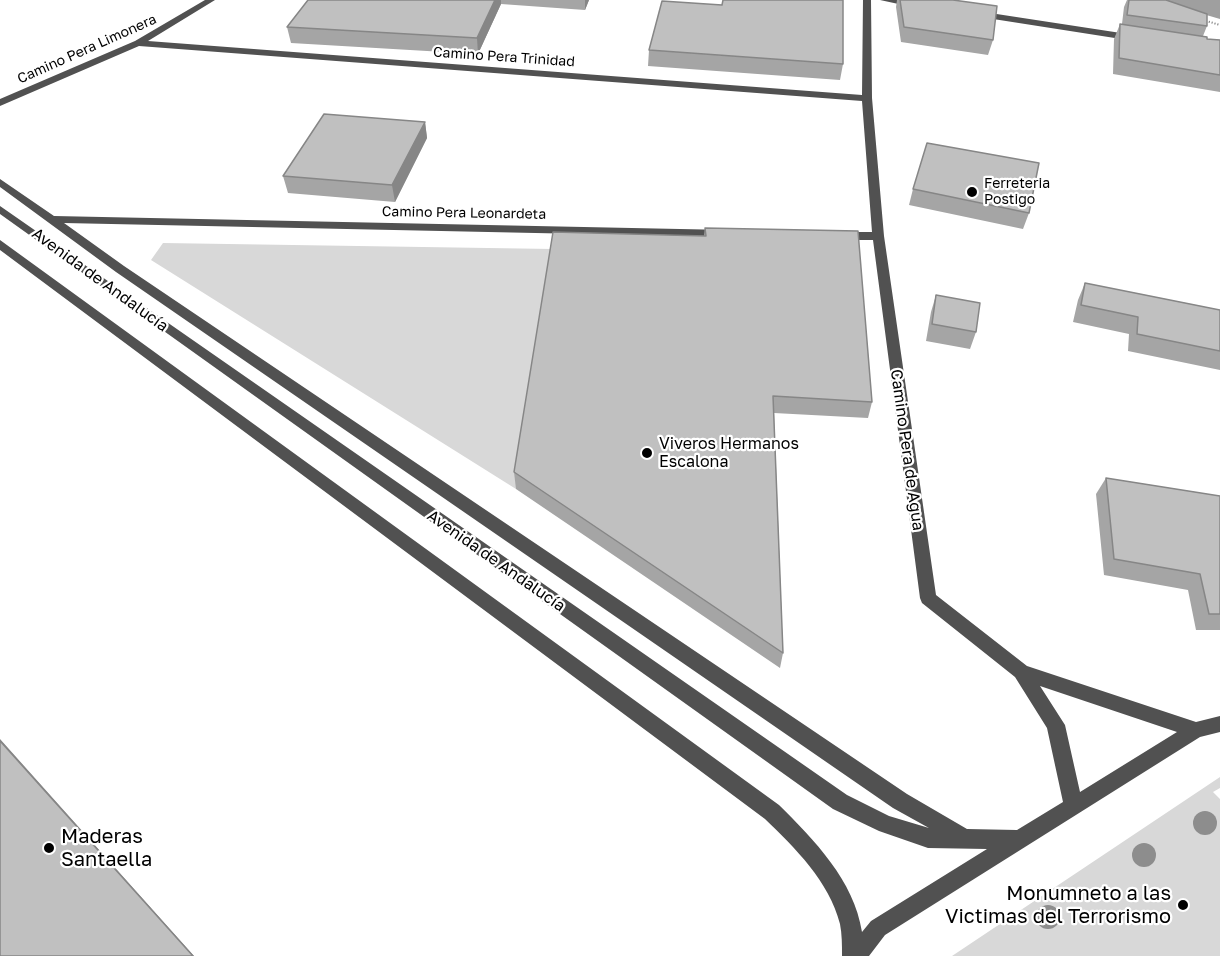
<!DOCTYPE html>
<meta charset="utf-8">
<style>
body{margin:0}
canvas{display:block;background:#fff}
</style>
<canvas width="1220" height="956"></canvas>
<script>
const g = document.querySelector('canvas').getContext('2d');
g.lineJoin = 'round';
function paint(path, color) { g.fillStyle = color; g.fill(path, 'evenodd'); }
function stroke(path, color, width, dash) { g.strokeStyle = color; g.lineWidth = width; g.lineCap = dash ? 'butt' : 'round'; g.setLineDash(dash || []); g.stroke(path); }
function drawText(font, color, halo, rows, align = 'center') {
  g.font = font + ' "Golos Text",sans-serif'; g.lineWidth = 4.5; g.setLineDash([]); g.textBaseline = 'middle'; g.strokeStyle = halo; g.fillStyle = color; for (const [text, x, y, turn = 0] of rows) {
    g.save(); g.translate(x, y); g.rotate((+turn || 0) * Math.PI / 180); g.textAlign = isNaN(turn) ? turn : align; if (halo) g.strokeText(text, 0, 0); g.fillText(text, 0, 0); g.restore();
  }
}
paint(new Path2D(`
 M163,243L553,249L516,489L151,260Z
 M1220,777V788L1213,792L1220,799V956H952Z`), '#d8d8d8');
paint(new Path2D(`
 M1155,0H1220V19Z`), '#9f9f9f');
stroke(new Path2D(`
 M1203,20L1220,25`), '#737373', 2, [1, 2]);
paint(new Path2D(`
 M205,0H215L148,41L862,95L863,0H871L872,98L884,236L936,595L1027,666L1196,722L1220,716V732L1200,737L885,935L869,956H842C842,945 842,934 840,924C829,881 795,848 765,819L0,250V240L779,805C814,840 854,880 862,932L871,921L987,849L928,848L879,831L833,809L0,214V206L847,795L889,816L929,828L893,808L116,272L0,187V179L54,216L728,230V236L724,237L64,223L124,266L907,794L967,829L1017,830L1063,802L1047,728L1015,677L922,603L920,598L873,240H838L832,236L838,232H872L862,101L139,46L0,106V99L135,41ZM1040,686L1177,732L1080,792L1065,725Z
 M880,0H902L921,5L917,8Z
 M977,11L1134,35L1139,38L1134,41L974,16V12Z`), '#515151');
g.fillStyle = '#8d8d8d';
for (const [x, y] of [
 [1205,823],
 [1144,855],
 [1048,917]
]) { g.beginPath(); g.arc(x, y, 12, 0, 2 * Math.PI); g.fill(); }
paint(new Path2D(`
 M308,0H589L585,10L501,4L478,54L291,43L287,27Z
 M897,0H953L993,40L988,55L901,42L896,7Z
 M1127,0H1166L1207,26L1203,36L1207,39L1220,40V92L1113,74L1114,39L1120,24H1122L1124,7Z
 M649,50L843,64L840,80L648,66Z
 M425,122L427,138L395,202L288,193L283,176Z
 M913,189L1029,213L1023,229L909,205Z
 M705,228L872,402L868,418L774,413L783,653L780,668L516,489L514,472L704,236Z
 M1085,283L1220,310V370L1128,351L1129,334L1073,322L1078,300Z
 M936,295L976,332L970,349L926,341L931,312Z
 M1106,478L1220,496V630H1196L1188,590L1104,575L1096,494Z`), '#a5a5a5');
paint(new Path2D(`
 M495,0H501V4L478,54L477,38Z
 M585,0H589L585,10Z
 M425,122L427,138L395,202L392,185Z
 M0,739L194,956H193L0,741Z`), '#868686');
const building = new Path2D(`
 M308,0H495L477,38L287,27Z
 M723,0H843V64L649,50L662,1L722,5Z
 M900,0H953L997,6L993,40L904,27Z
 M1129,0H1166L1207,14V26L1127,15Z
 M1120,24L1207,37V39L1220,40V75L1119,58Z
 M324,114L425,122L392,185L283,176Z
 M927,143L1039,163L1029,213L913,189Z
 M705,228L858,231L872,402L773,396L783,653L514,472L553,232L706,236Z
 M1085,283L1220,310V351L1137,334L1138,317L1081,305Z
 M936,295L980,303L976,332L932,324Z
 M1106,478L1220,496V614H1209L1200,574L1114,559Z
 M0,741L193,956H0Z`);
paint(building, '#c0c0c0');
stroke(building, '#868686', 1.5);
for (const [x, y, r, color] of [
 [972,192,6,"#000"],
 [647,453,6,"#000"],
 [49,848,6,"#000"],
 [1183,905,6,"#000"]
]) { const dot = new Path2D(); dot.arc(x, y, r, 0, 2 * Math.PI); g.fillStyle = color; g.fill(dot); stroke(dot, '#fff', 2); }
drawText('14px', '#000', '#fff', [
 ["Camino Pera Limonera",87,49,-24],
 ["Camino Pera Trinidad",504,57,4],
 ["Camino Pera Leonardeta",464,213,1]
]);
drawText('14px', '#000', '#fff', [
 ["Ferreteria",984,184],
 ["Postigo",984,200]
], 'left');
drawText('16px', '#000', '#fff', [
 ["Avenida de Andalucía",100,280,36],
 ["Camino Pera de Agua",907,450,82],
 ["Avenida de Andalucía",496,561,35]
]);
drawText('16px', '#000', '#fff', [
 ["Viveros Hermanos",659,444],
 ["Escalona",659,462]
], 'left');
drawText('20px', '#000', '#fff', [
 ["Maderas",61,837],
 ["Santaella",61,860],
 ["Monumneto a las",1171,894,"right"],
 ["Victimas del Terrorismo",1171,917,"right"]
], 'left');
</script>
